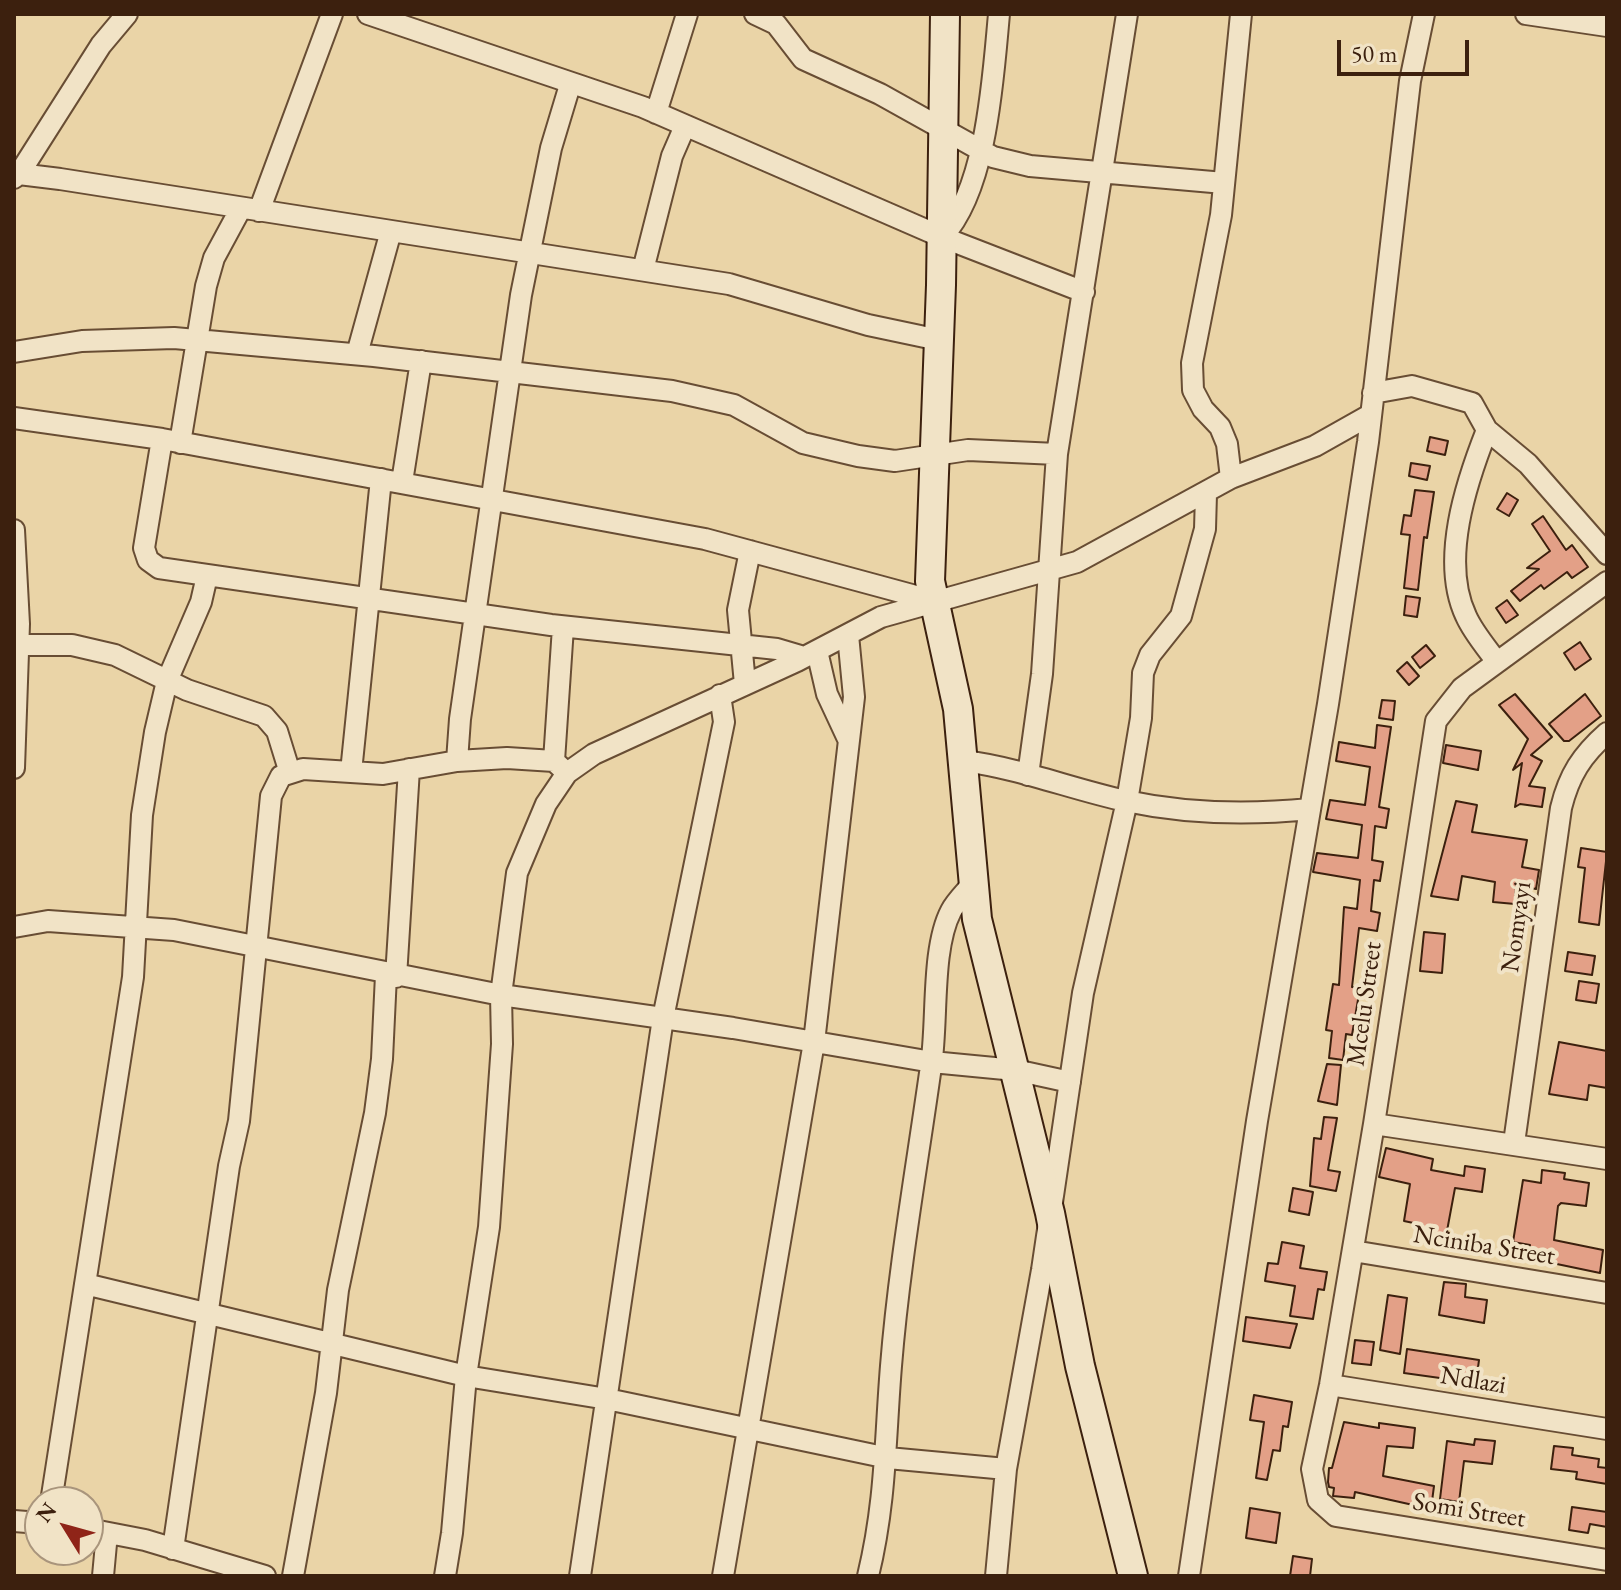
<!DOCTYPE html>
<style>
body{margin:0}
#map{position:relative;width:1621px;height:1590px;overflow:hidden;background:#ead4a7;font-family:"EB Garamond",serif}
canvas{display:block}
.frame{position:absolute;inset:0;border:16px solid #3c200e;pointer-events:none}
.north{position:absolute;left:24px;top:1486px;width:80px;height:80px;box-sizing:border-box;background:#f1e3c6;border:2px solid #a9957c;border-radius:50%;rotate:307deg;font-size:22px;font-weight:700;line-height:32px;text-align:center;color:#3c200e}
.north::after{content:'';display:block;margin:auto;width:28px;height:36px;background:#8f2418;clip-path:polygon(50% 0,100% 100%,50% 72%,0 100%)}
.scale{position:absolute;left:1337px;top:40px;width:132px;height:36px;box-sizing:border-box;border:4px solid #3c200e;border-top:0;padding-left:10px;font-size:24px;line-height:28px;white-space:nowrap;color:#3c200e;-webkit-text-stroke:6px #f1e3c6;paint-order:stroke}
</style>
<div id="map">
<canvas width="1621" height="1590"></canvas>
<div class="frame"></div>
<div class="north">N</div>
<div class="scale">50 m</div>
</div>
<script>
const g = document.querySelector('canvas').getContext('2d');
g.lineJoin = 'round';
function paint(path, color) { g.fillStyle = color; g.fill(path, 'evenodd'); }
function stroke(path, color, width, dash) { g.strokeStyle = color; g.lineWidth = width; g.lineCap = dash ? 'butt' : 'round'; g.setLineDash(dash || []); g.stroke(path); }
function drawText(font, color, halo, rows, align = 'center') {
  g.font = font + ' "EB Garamond",serif'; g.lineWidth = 8; g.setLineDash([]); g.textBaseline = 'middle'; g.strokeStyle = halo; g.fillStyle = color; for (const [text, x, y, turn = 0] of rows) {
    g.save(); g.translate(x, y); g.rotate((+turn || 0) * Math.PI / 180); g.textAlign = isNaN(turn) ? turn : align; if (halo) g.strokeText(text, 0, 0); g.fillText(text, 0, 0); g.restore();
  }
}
const building = new Path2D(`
 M1430,437L1448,441L1445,455L1427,451Z
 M1411,463L1430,466L1427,480L1409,476Z
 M1415,490L1434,492L1427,538L1424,537L1418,590L1404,588L1410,535L1401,534L1404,515L1411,516Z
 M1507,493L1518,500L1509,516L1497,509Z
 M1543,516L1566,550L1572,545L1588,567L1572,578L1567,572L1544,589L1541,585L1520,601L1511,591L1539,569L1527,568L1550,551L1532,524Z
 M1406,596L1420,598L1417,617L1404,615Z
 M1507,600L1518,615L1506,623L1496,608Z
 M1580,642L1591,659L1575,670L1564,653Z
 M1426,645L1435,656L1420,668L1412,657Z
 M1407,662L1419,676L1409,685L1397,671Z
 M1515,694L1552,737L1531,755L1542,761L1529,786L1545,788L1542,807L1520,804L1515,807L1522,763L1513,770L1528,739L1499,705Z
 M1585,694L1601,716L1569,741H1564L1549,724Z
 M1382,700L1395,701L1393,720L1379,718Z
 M1377,725L1391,727L1379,807L1389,809L1386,828L1375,826L1372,860L1383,862L1380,881L1374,880L1371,911L1380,913L1377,931L1359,928L1352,987L1360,988L1352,1035L1346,1034L1343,1060L1329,1058L1332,1031L1326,1030L1333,984L1339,985L1344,907L1357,909L1360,880L1313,872L1317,853L1358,858L1362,825L1326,819L1330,800L1365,805L1370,767L1336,761L1339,742L1375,748Z
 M1446,745L1481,751L1478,770L1443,763Z
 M1456,801L1477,805L1472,832L1527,840L1522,867L1539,870L1536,889L1516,885L1515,904L1493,902L1495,882L1462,876L1458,900L1431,896Z
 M1581,848L1607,852L1599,925L1579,922L1585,868L1578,867Z
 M1424,932L1445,934L1442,973L1420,971Z
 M1568,952L1595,956L1592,975L1565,971Z
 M1579,981L1599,984L1596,1003L1576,1000Z
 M1559,1042L1607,1051V1088L1589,1085L1587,1100L1549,1094Z
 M1327,1064L1341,1065L1337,1105L1318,1101Z
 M1324,1117L1337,1118L1328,1170L1340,1172L1336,1191L1310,1186L1314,1138L1321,1139Z
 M1386,1148L1433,1159L1431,1170L1464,1176L1465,1166L1485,1169L1482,1192L1455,1188L1444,1247L1419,1242L1423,1225L1404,1221L1410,1184L1379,1177Z
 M1542,1170L1565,1173L1564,1179L1589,1183L1586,1206L1561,1203L1558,1206L1554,1240L1603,1250L1600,1273L1528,1258L1530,1245L1513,1242L1523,1180L1541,1183Z
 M1293,1188L1313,1192L1309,1215L1289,1211Z
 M1282,1242L1304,1246L1300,1268L1327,1272L1324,1290L1318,1289L1313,1319L1290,1316L1295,1286L1265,1281L1268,1263L1278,1264Z
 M1444,1282L1466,1284L1465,1297L1487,1300L1484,1323L1439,1315Z
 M1388,1295L1407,1298L1400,1354L1380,1350Z
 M1246,1317L1297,1324L1290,1348L1243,1341Z
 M1355,1340L1374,1342L1371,1365L1352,1363Z
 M1407,1349L1479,1360L1476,1383L1404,1373Z
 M1254,1395L1292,1402L1288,1427L1283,1426L1280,1451L1273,1450L1267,1480L1256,1478L1264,1422L1250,1420Z
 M1344,1422L1379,1428V1423L1415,1428L1413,1448L1387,1446L1383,1476L1434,1486L1431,1509L1355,1492L1354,1498L1333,1496L1334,1488L1329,1487L1328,1482L1329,1468H1332Z
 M1475,1439L1495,1441L1492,1464L1464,1461L1459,1502L1440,1499L1447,1441L1474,1445Z
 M1554,1446L1573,1448L1572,1455L1599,1459L1598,1467L1607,1468V1484L1576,1479L1577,1472L1551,1469Z
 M1572,1507L1607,1512V1527L1590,1524L1588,1533L1569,1530Z
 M1250,1508L1280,1513L1276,1543L1246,1538Z
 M1293,1556L1312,1559L1310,1576H1290Z`);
paint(building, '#e3a087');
stroke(building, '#3c200e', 2);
const street = new Path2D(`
 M368,14L643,107L942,237L1084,292
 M755,14L776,24L803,59L880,94L993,157L1030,166L1224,183
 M1526,14L1607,26
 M656,113L687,14
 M19,174L101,45L127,14
 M14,178L19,174L60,179L729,284L868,325L939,340
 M259,211L332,14
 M942,237C987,189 993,78 999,14
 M643,270L672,156L685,126
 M14,352L82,341L174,338L374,356L672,391L734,405L803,443L858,456L895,461L968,450L1057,454
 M357,354L391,231
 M1373,393L1412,386L1472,403L1487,430L1528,464L1607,554
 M14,418L162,439L705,539L934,601
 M1487,430C1466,483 1440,561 1466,616C1473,632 1486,647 1497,662
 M162,439L144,548L148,560L159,568L551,625L777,649L804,657
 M180,443L206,286L214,258L241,208
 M1231,478L1227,444L1220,427L1203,409L1193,390L1192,363L1221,215L1241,14
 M402,482L421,361
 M14,530L19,624L14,768
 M1607,582L1462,688L1436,721L1374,1124L1330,1385L1312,1469L1318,1500L1336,1516L1607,1560
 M19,645H72L115,655L187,690L264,716L277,731L290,773
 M817,651L827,694L848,739
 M745,684L738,610L750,551
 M457,761L460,719L521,295L551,148L570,85
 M554,761L563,627
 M964,761C1019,768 1071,789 1126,801C1187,814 1249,815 1310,809
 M351,772L381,479
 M1028,775L1042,674L1057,454L1127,14
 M14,927L48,921L174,930L501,995L733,1028L932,1062L1015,1070L1070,1082
 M396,977L409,769
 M1374,1124L1607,1159
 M1514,1143L1561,808C1569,775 1582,755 1607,733
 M1353,1251L1607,1293
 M85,1284L466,1376L607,1399L888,1458L1006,1469
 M1330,1385L1607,1429
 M51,1502L133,977L142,815L155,732L167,681L201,602L207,576
 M14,1521L40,1523
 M88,1529L145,1540L265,1576
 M173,1549L229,1166L239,1121L271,796L281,776L303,769L383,774L457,761L507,758L554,761L567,773
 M103,1576L107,1533
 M293,1576L326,1393L338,1290L375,1113L382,1059L386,975
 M445,1576L452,1533L466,1376L489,1227L502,1044L501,995L517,873L546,804L567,773L594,754L797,661L881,617L1077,562L1231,478L1315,446L1370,415
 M580,1576L663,1018L724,722L720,695
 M723,1576L814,1042L854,697L848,635
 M868,1576C886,1502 885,1440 891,1366C899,1266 917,1166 931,1066C938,1022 931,949 951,911C956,901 967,891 974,882
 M996,1576L1006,1469L1042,1270L1083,993L1127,801L1141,718L1143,673L1150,655L1181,616L1205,529L1206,494
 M1189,1576L1257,1121L1328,704L1368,442L1410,81L1424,14`);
const secondary = new Path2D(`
 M945,14L941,285L930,581L958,709L977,919L1050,1213L1080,1366L1133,1576`);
stroke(street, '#684d34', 24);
stroke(secondary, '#3c200e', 32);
stroke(street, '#f1e3c6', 20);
stroke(secondary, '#f1e3c6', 28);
drawText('26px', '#3c200e', '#f1e3c6', [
 ["Nomyayi",1517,927,-82],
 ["Mcelu Street",1365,1004,-82],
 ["Nciniba Street",1484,1246,9],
 ["Ndlazi",1473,1381,9],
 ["Somi Street",1469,1511,9]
]);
</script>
